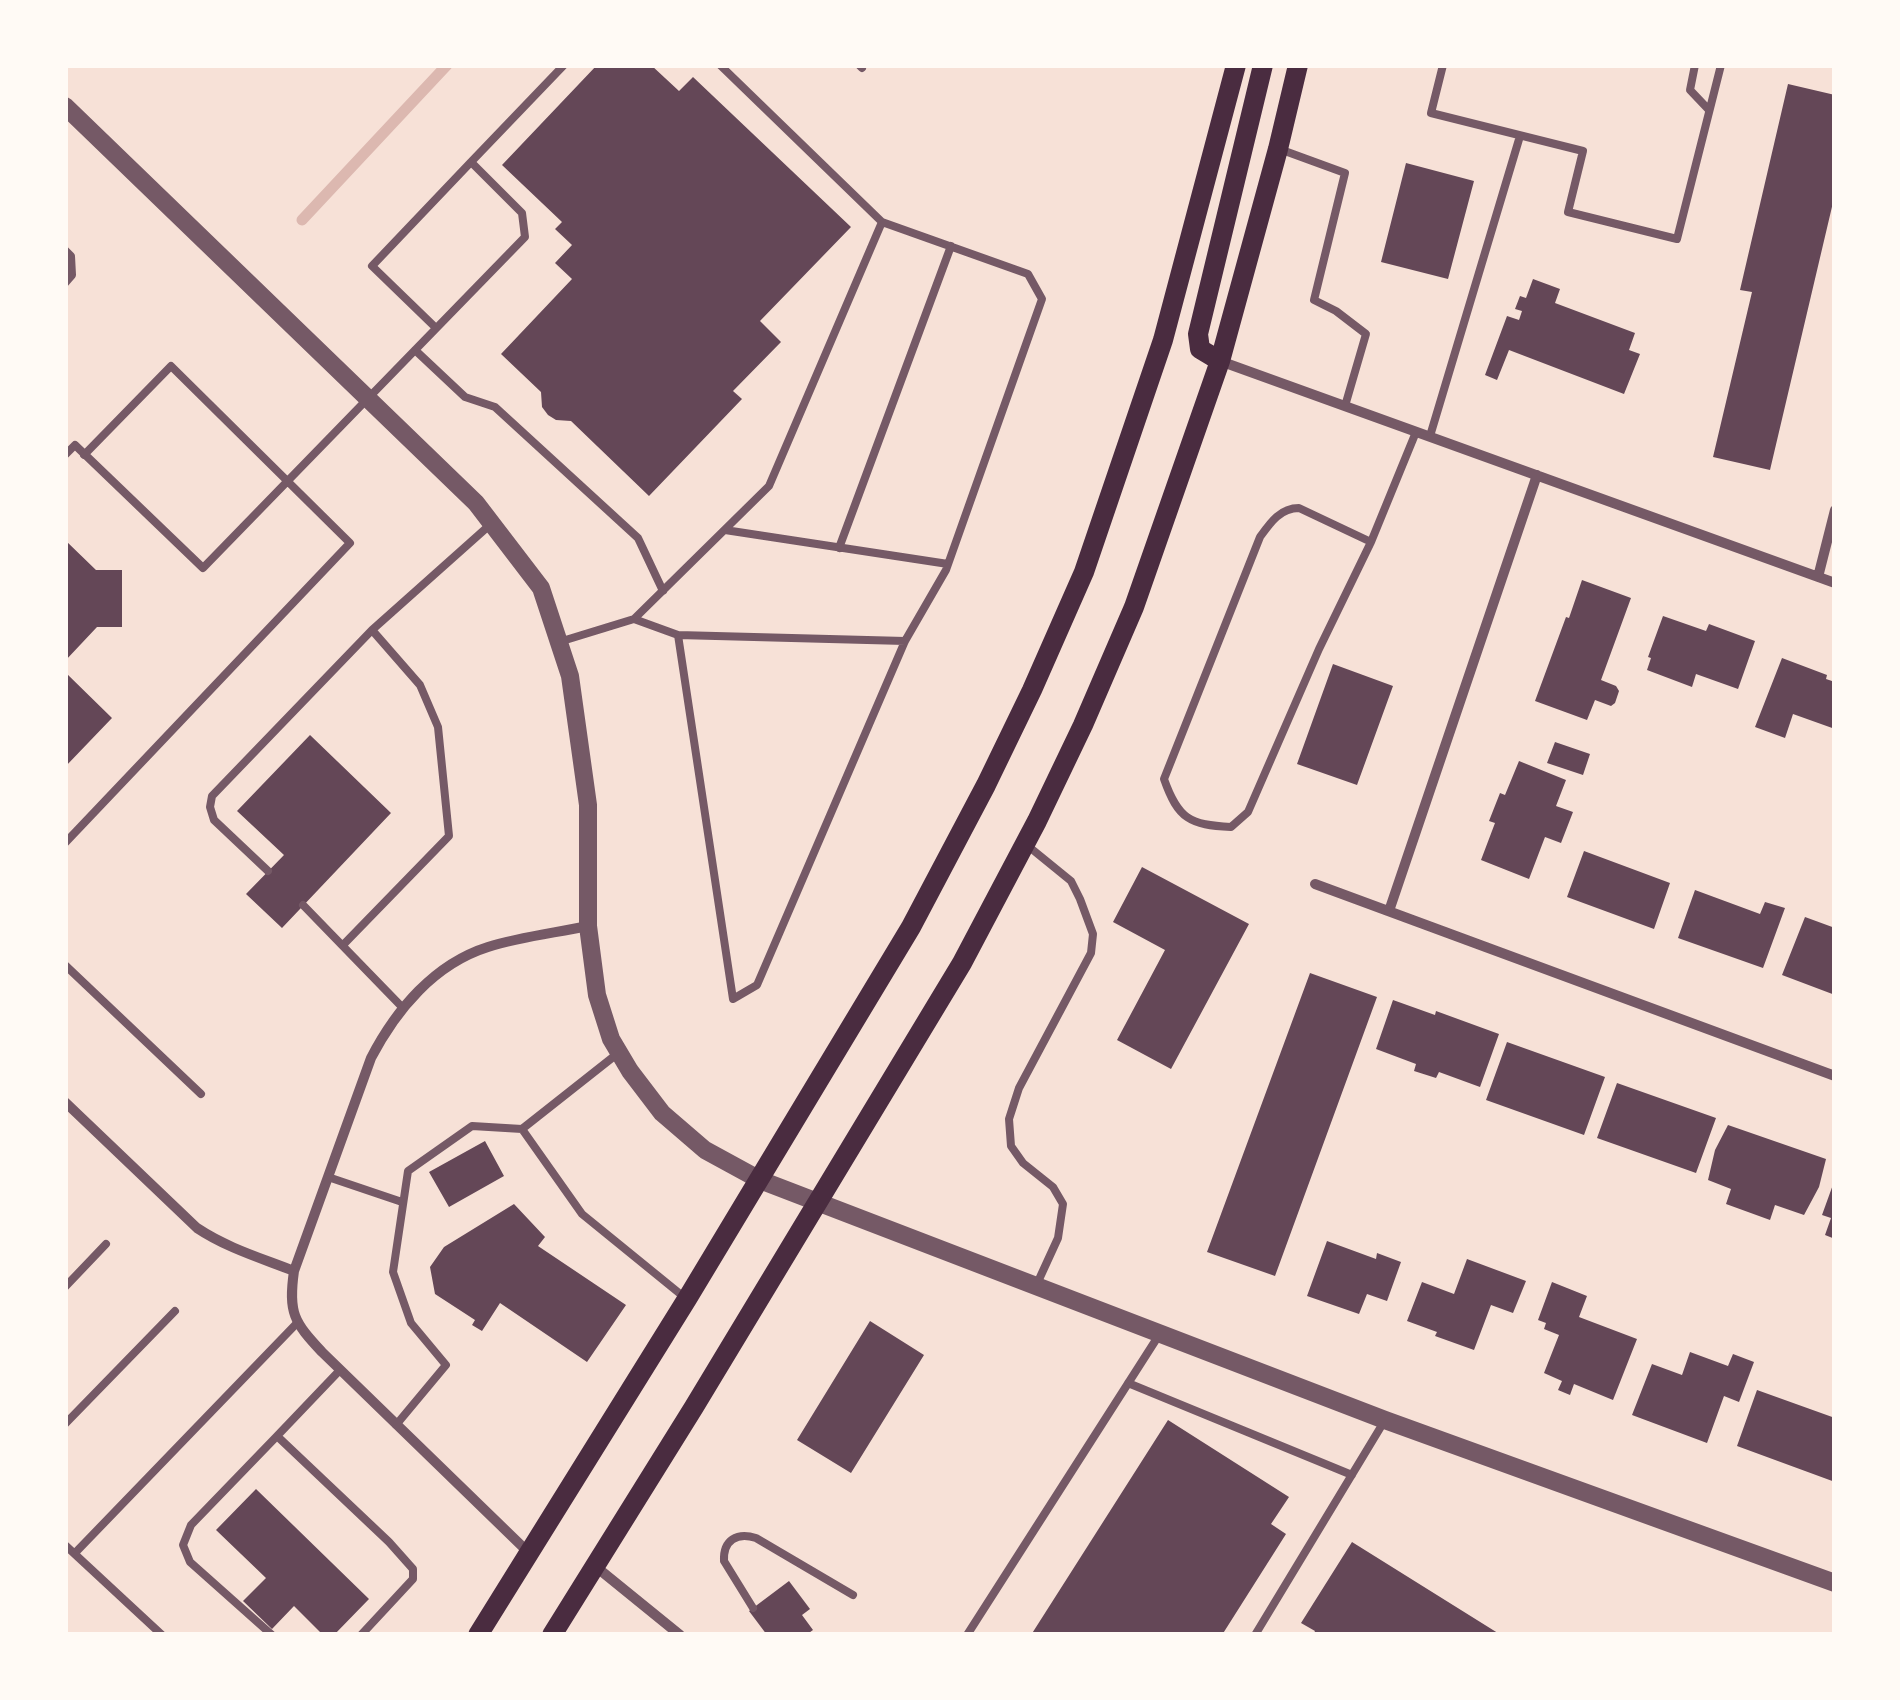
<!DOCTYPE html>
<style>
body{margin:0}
#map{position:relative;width:1900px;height:1700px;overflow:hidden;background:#f7e1d7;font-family:"PT Sans",sans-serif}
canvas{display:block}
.frame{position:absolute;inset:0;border:68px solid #fffaf5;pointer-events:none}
</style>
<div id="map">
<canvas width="1900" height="1700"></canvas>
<div class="frame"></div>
</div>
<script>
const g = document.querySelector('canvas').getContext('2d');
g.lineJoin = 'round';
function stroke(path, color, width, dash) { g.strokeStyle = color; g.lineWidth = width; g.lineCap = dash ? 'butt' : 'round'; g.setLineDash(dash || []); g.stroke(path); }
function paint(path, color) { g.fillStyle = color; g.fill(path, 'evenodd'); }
stroke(new Path2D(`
 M302,220L447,65`), '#dcb8b0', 11);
paint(new Path2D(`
 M597,65H651L679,91L693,77L851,227L760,321L781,342L733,391L742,399L649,496L571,421L556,420L548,415L542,407L541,392L501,354L572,279L555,263L572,245L555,229L562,222L502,165Z
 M1788,84L1835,95V194L1770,470L1713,457L1752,292L1740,290Z
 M1406,163L1474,181L1448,279L1381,262Z
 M1533,279L1560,289L1555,303L1635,333L1629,350L1640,354L1624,394L1509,350L1497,380L1485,375L1507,316L1519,320L1522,311L1515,309L1520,296L1526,298Z
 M65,540L96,570H122V627H97L65,661Z
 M1582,580L1631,598L1601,680L1616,686L1619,691L1615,703L1611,706L1595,700L1587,720L1535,701L1566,617L1569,618Z
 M1663,616L1706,631L1709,624L1755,641L1738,689L1696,674L1692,687L1647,670L1651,658L1648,657Z
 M1782,658L1827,675L1826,679L1835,682V729L1793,714L1785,738L1755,727Z
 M1333,664L1393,686L1357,785L1297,764Z
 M65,672L112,718L65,767Z
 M310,735L391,813L282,928L246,894L284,855L237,811Z
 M1555,742L1590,754L1583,775L1547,763Z
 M1519,761L1566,780L1556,806L1573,812L1561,843L1545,837L1529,879L1481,860L1495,823L1489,821L1500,793L1505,795Z
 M1584,851L1670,883L1654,929L1567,897Z
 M1142,867L1249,924L1171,1069L1117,1040L1165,950L1113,922Z
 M1695,890L1760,914L1765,902L1785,908L1763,968L1678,938Z
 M1805,917L1835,928V995L1782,975Z
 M1310,973L1377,997L1275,1276L1207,1252Z
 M1393,1000L1435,1015L1436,1011L1499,1034L1480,1087L1439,1072L1436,1078L1414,1071L1416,1064L1376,1049Z
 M1507,1042L1605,1077L1584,1135L1486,1100Z
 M1617,1083L1716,1118L1696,1173L1597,1138Z
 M1728,1125L1826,1159L1819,1187L1804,1215L1775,1205L1770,1220L1726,1204L1731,1189L1708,1180L1715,1150Z
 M485,1141L504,1176L449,1207L429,1172Z
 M1835,1179V1239L1825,1235L1831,1218L1822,1215Z
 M514,1204L545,1237L538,1246L626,1305L587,1362L500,1303L482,1331L472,1325L475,1320L435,1294L430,1267L444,1247Z
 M1327,1241L1376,1259L1377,1253L1401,1262L1387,1301L1367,1294L1359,1314L1307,1296Z
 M1467,1259L1526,1281L1513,1313L1491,1305L1474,1350L1435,1336L1437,1332L1407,1321L1422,1282L1454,1294Z
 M1552,1282L1587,1296L1579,1317L1637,1339L1613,1400L1574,1384L1570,1395L1558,1390L1562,1381L1544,1373L1559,1335L1544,1329L1546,1323L1538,1320Z
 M870,1321L924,1355L851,1473L797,1440Z
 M1690,1352L1728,1366L1733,1354L1754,1362L1739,1402L1724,1396L1707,1443L1632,1415L1652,1364L1682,1375Z
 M1757,1390L1835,1418V1482L1737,1446Z
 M1168,1420L1289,1497L1271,1524L1286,1534L1222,1635H1031Z
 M256,1489L369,1599L334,1635H323L294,1606L272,1629L243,1601L266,1578L216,1530Z
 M1352,1542L1501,1635H1313L1315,1631L1301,1623Z
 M789,1581L810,1609L802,1615L813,1630L806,1635H779L777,1632L767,1635L749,1611Z`), '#644757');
stroke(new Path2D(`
 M859,65L862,68
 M1443,65L1431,113L1583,151L1568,212L1677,239L1721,65
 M1695,65L1690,90L1709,110
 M1282,150L1345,173L1314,300L1336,311L1366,334L1345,406
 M65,250L71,256L72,275L65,283
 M436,328L372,266L471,162
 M415,350L465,397L495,407L638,538L663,591
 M1430,436L1520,136
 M65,455L75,445L203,568L525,237L522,213L471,162L564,65
 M725,530L948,564
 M1371,542L1299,508C1280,508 1270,523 1260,537L1164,779C1178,819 1190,825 1231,827L1248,812L1319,649L1371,542L1416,432
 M839,548L951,246
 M634,619L678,635L733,999L757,985L905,641L946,570L1042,299L1028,274L882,222
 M678,635L905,641
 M559,642L634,619L769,486L882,222L720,65
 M65,843L350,543L171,366L84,455
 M1028,846L1071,881L1080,899L1093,934L1091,953L1019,1088L1009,1119L1011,1146L1023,1163L1053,1187L1063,1204L1058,1238L1036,1286
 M268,871L214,820L210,807L212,796L372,630L492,523
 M303,905L402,1007
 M344,944L449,836L438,727L420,685L372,630
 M65,965L201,1094
 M617,1054L522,1129L582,1214L684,1297
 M328,1177L402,1202
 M65,1287L106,1244
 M1128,1383L1352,1475
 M65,1424L175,1311
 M396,1425L446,1365L411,1323L393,1272L408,1171L472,1126L522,1129
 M277,1436L340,1370
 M65,1545L162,1635
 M75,1553L298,1322
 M753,1608L724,1561C723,1540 737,1532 756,1538L853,1595
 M272,1635L190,1562L183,1545L191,1525L277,1436L389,1542L413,1569V1579L361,1635
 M967,1635L1159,1335
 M1255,1635L1385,1420`), '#755966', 8);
stroke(new Path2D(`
 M1220,361L1835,583
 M1818,577L1835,510
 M1315,884L1835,1076
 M1389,911L1537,475
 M65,1102L197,1228C227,1248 261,1258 294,1271
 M528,1552L322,1352C294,1322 288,1313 294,1271L371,1058C396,1010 434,964 488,947C520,937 555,933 588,926
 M595,1566L680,1635`), '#755966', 10);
stroke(new Path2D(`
 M65,106L476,503L541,588L570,676L588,805V926L597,995L611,1039L630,1071L662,1113L705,1150L760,1180L1385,1420L1835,1583`), '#755966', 18);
stroke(new Path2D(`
 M1220,361L1200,349L1198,334L1263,65
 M478,1635L687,1299L911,927L986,785L1032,690L1084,572L1163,340L1236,65
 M552,1635L694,1407L962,963L1037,821L1083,725L1134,607L1220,361L1278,149L1298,65`), '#4a2c40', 20);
</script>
